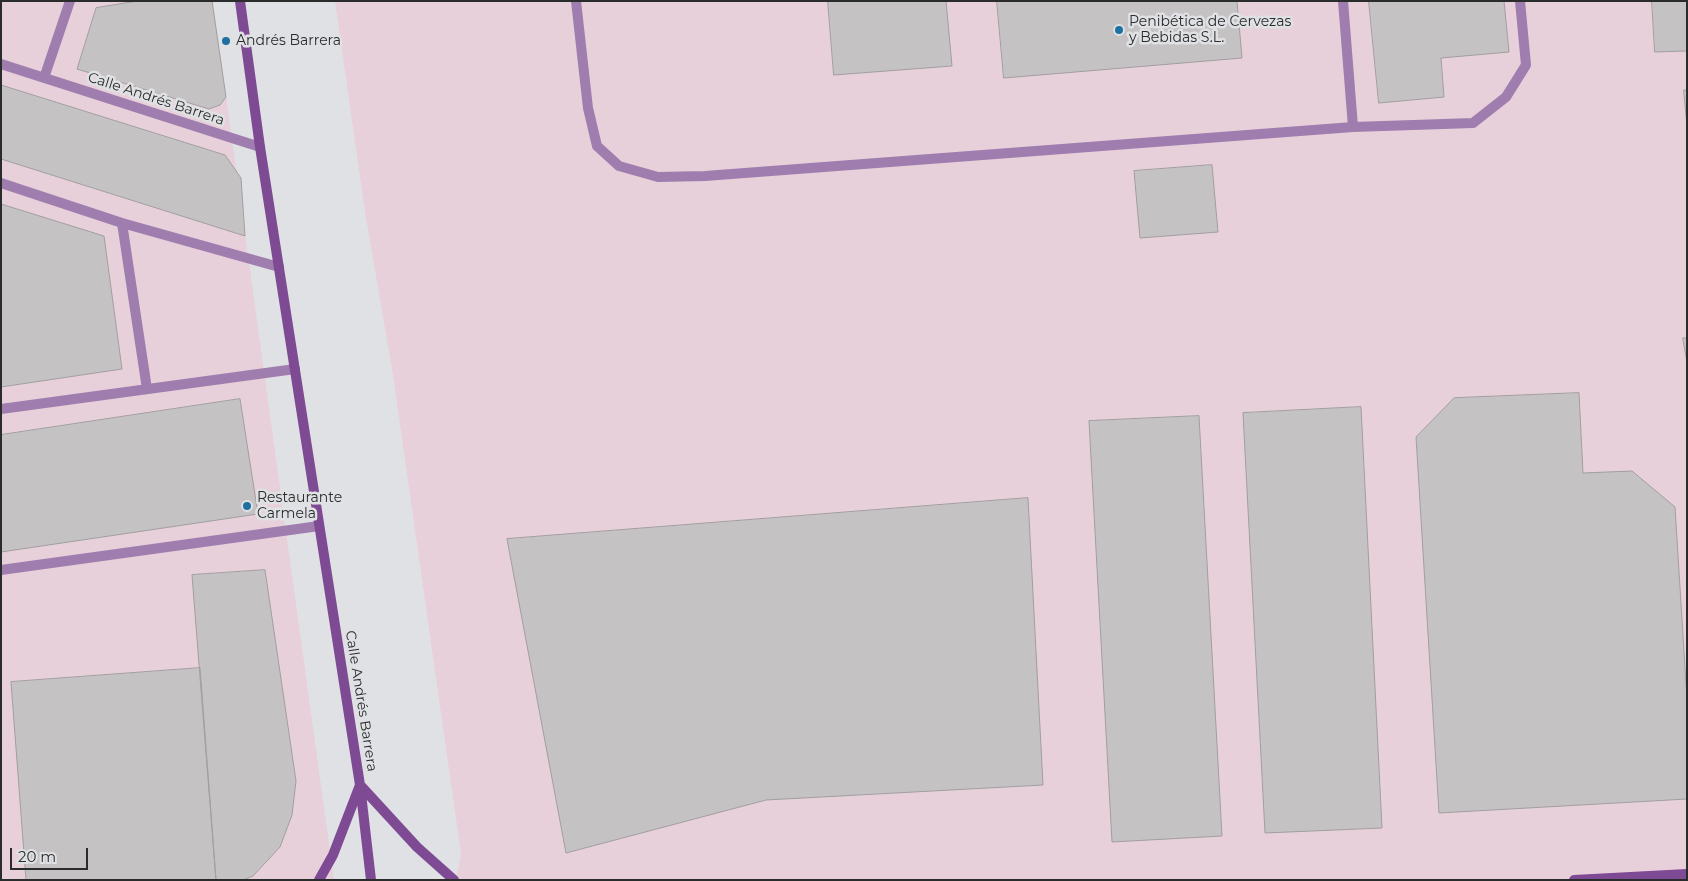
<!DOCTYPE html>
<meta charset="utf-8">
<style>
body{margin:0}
#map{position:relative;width:1688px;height:881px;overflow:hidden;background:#e0e1e4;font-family:Montserrat,sans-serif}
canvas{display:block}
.frame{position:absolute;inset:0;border:2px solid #2a2b2b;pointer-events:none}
.scale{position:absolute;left:10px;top:848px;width:78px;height:22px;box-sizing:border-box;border:2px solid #2a2b2b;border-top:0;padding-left:6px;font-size:15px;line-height:18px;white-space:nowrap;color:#2a2b2b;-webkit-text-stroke:4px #e0e1e4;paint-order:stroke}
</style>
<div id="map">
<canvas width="1688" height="881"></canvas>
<div class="frame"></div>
<div class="scale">20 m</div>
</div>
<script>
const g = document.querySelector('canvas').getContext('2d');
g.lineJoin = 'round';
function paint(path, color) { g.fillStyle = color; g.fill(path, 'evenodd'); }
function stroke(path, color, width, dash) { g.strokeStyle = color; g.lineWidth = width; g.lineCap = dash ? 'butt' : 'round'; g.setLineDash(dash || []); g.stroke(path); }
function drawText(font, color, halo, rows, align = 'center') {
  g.font = font + ' Montserrat,sans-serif'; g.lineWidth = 5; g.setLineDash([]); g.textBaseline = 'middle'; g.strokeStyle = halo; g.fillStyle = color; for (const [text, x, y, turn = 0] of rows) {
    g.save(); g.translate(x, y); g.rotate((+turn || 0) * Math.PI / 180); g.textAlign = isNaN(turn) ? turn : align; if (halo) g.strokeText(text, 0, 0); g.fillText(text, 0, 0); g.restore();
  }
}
paint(new Path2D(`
 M1,1H213L334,880H1Z
 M335,1H1687V880H456L461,854L393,375L365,212Z`), '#e8d0db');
const building = new Path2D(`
 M138,1H212L226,97L220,105L209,109L77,69L96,8Z
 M828,1H946L952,66L834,75Z
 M997,1H1237L1242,58L1004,78Z
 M1369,1H1504L1509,52L1441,58L1444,97L1379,103Z
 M1652,1H1687V51L1655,52Z
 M1,85L225,155L241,178L245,236L1,159Z
 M1684,90H1687V126Z
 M1212,165L1218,232L1140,238L1134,171Z
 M1,204L104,236L122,369L1,387Z
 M1683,338H1687V362Z
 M1579,393L1583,473L1632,471L1675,507L1687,700V799L1439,813L1416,437L1454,398Z
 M240,399L258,514L1,552V435Z
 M1361,407L1382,828L1265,833L1243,413Z
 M1199,416L1222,836L1112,842L1089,421Z
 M1028,498L1043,785L766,800L566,853L507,539Z
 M265,570L296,781L292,815L280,847L253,876L243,880H216L192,575Z
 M200,668L216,880H26L11,682Z`);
paint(building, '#c5c2c4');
stroke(building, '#a19fa0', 1);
stroke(new Path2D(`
 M576,1L588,108L597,146L619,166L658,177L705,176L1353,127
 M1343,1L1353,127L1473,123L1506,97L1526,65L1520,1`), '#9f7dae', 10);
stroke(new Path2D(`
 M1,64L260,147
 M44,78L70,1
 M1,183L122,223L147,389
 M122,223L279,267
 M1,409L295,369
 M1,570L319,526`), '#9f7dae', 10);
stroke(new Path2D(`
 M240,1L260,147L360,785L371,880
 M319,880L333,855L360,785L417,847L454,880
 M1574,880L1687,874`), '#7e4a93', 10);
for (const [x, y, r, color] of [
 [1119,30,5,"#1e70a1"],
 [226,41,5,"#1e70a1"],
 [247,506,5,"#1e70a1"]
]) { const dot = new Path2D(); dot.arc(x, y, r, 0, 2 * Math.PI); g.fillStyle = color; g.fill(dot); stroke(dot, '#e0e1e4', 2); }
drawText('14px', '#2a2b2b', '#e0e1e4', [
 ["Penibética de Cervezas",1129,22],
 ["y Bebidas S.L.",1129,38],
 ["Andrés Barrera",236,41],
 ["Restaurante",257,498],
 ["Carmela",257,514]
], 'left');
drawText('14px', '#2a2b2b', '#e0e1e4', [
 ["Calle Andrés Barrera",156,99,18],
 ["Calle Andrés Barrera",361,701,81]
]);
</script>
